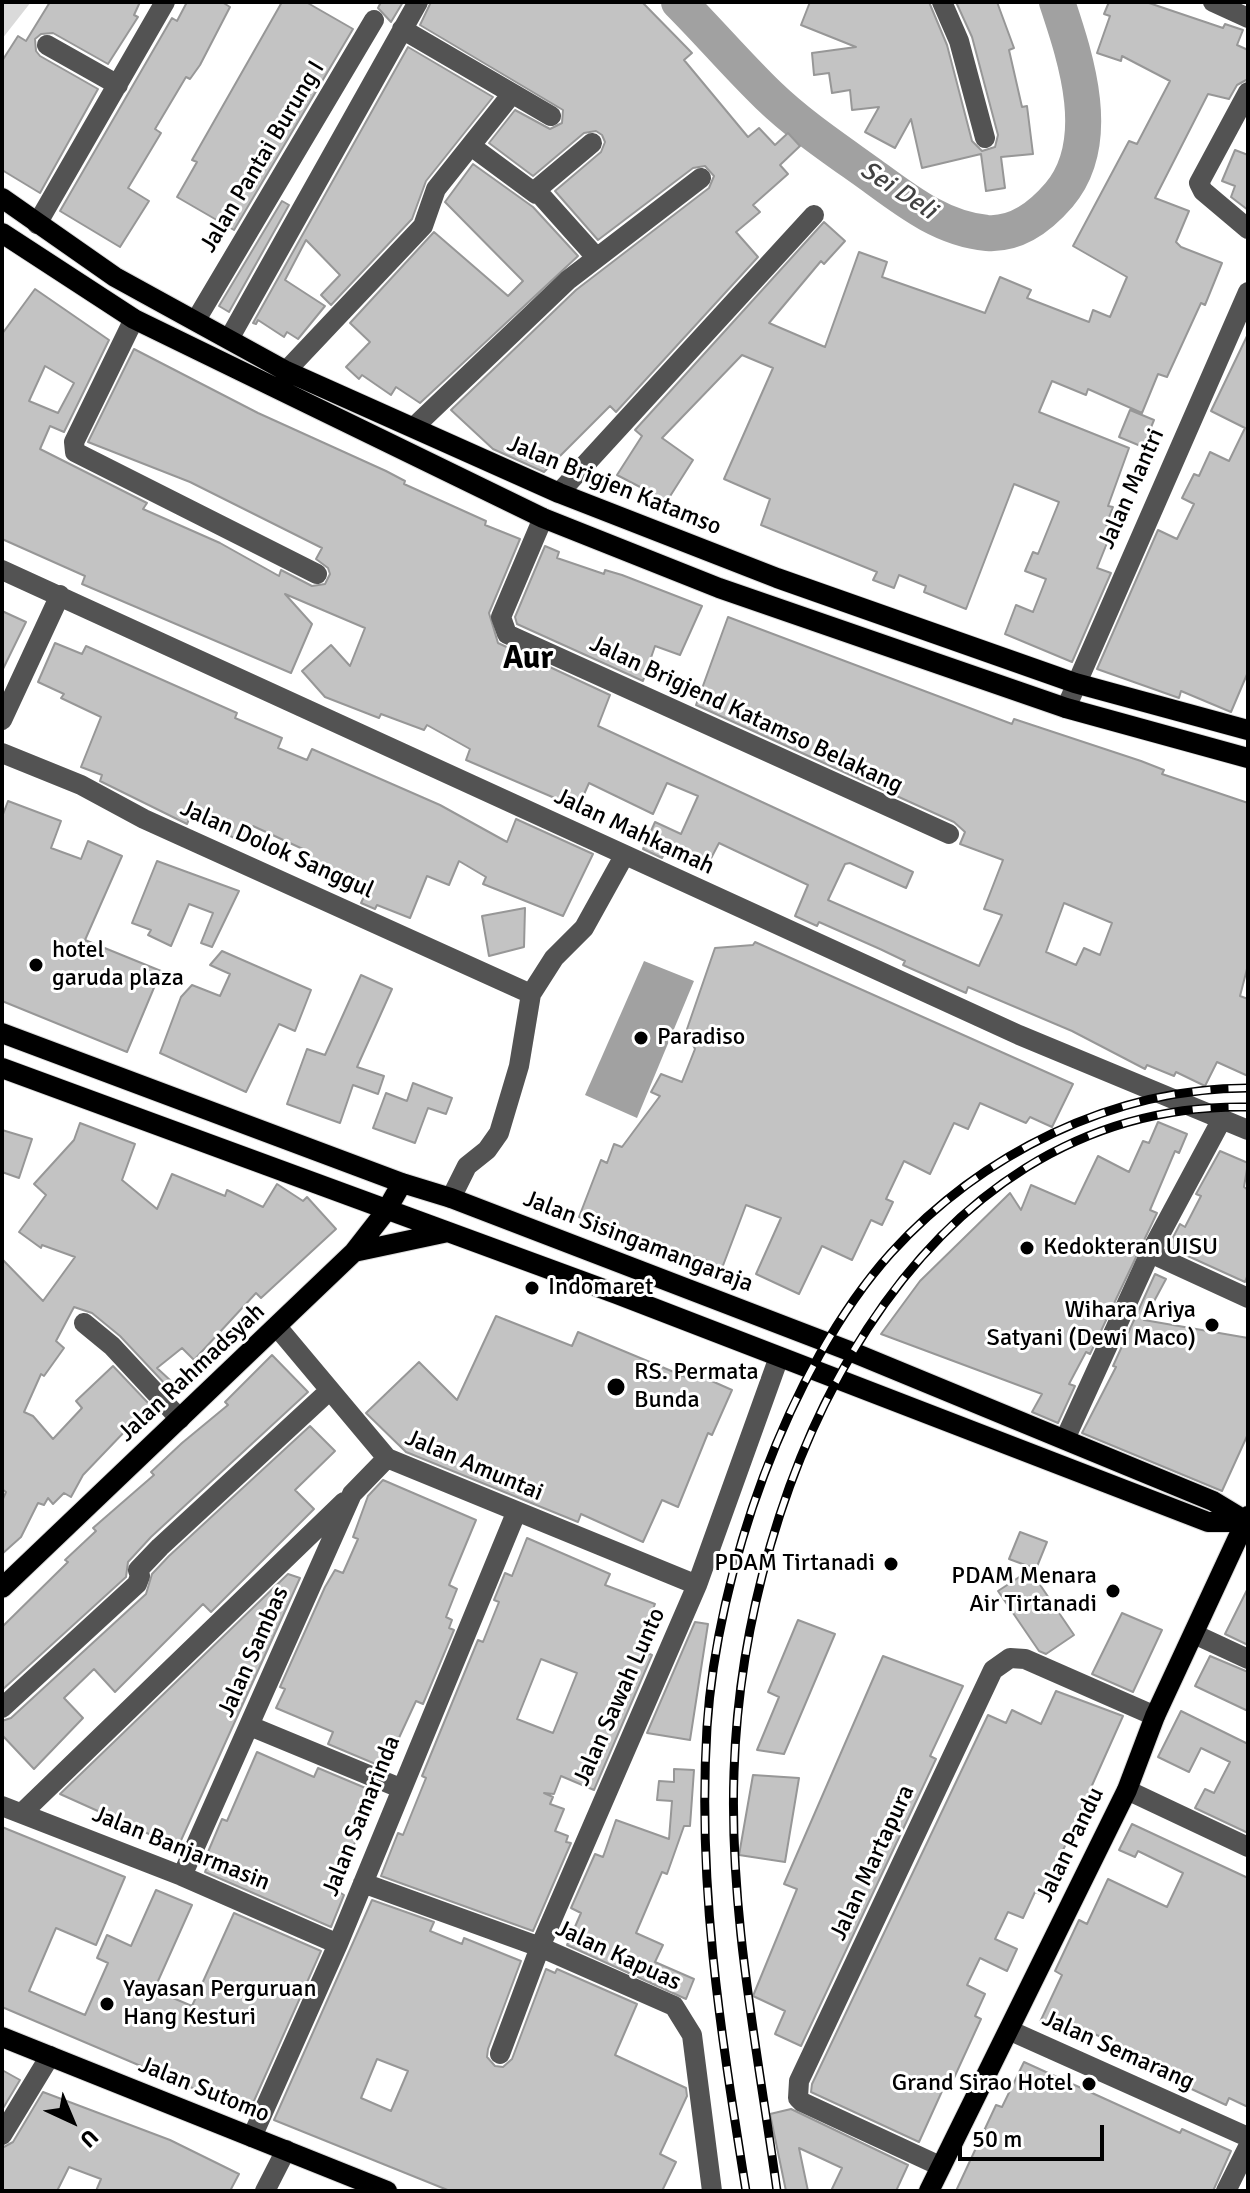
<!DOCTYPE html>
<style>
body{margin:0}
#map{position:relative;width:1250px;height:2193px;overflow:hidden;background:#fff;font-family:Signika,sans-serif}
canvas{display:block}
.frame{position:absolute;inset:0;border:4px solid #000;pointer-events:none}
.north{position:absolute;left:32px;top:2081px;width:80px;height:80px;-webkit-text-stroke:6px #fff;paint-order:stroke;rotate:136deg;font-size:22px;font-weight:700;line-height:32px;text-align:center;color:#000}
.north::after{content:'';display:block;margin:auto;width:28px;height:36px;background:#000;clip-path:polygon(50% 0,100% 100%,50% 72%,0 100%)}
.scale{position:absolute;left:958px;top:2125px;width:146px;height:36px;box-sizing:border-box;border:4px solid #000;border-top:0;padding-left:10px;font-size:24px;line-height:28px;white-space:nowrap;color:#000;-webkit-text-stroke:6px #fff;paint-order:stroke}
</style>
<div id="map">
<canvas width="1250" height="2193"></canvas>
<div class="frame"></div>
<div class="north">U</div>
<div class="scale">50 m</div>
</div>
<script>
const g = document.querySelector('canvas').getContext('2d');
g.lineJoin = 'round';
function paint(path, color) { g.fillStyle = color; g.fill(path, 'evenodd'); }
function stroke(path, color, width, dash) { g.strokeStyle = color; g.lineWidth = width; g.lineCap = dash ? 'butt' : 'round'; g.setLineDash(dash || []); g.stroke(path); }
function drawText(font, color, halo, rows, align = 'center') {
  g.font = font + ' Signika,sans-serif'; g.lineWidth = 6; g.setLineDash([]); g.textBaseline = 'middle'; g.strokeStyle = halo; g.fillStyle = color; for (const [text, x, y, turn = 0] of rows) {
    g.save(); g.translate(x, y); g.rotate((+turn || 0) * Math.PI / 180); g.textAlign = isNaN(turn) ? turn : align; if (halo) g.strokeText(text, 0, 0); g.fillText(text, 0, 0); g.restore();
  }
}
paint(new Path2D(`
 M2,2H31L2,39Z`), '#dadada');
paint(new Path2D(`
 M644,961L694,981L637,1118L585,1095Z`), '#a1a1a1');
stroke(new Path2D(`
 M679,2C709,32 737,65 768,95C800,126 838,151 874,177C908,202 943,229 987,233C1017,235 1041,216 1059,195C1104,142 1076,59 1057,2`), '#a1a1a1', 36);
const building = new Path2D(`
 M50,2H140L134,15L138,17L108,64L53,33L41,34L35,39L36,51L40,56L98,89L40,193L2,170V61L18,36L26,41Z
 M187,2H222L230,7L200,65L190,79L186,77L155,129L161,133L128,188L149,201L120,247L60,211L172,18L177,21Z
 M282,2H306L353,29L234,230L177,197L197,162L192,160Z
 M381,2H403L391,22L378,8Z
 M431,2H642L692,53L684,60L748,137L759,128L775,145L788,133L800,146L780,165L788,174L753,205L760,212L736,232L758,257L616,412L610,406L544,472L493,449L451,410L576,290L709,188L714,176L705,166L693,168L598,240L555,191L601,152L605,142L602,135L596,131L584,133L533,176L489,143L515,110L550,129L562,123L563,110L420,25Z
 M810,2H929L947,45L972,141L982,151L995,147L998,135L972,37L956,2H997L1014,48L1009,50L1022,107L1027,106L1033,154L1001,157L1005,188L986,191L981,154L922,168L911,119L895,148L865,132L879,107L852,110L850,90L832,93L829,73L814,75L812,53L856,47L801,25Z
 M1109,2H1146L1223,28L1225,24L1243,30L1237,45L1248,50V79L1237,85L1229,99L1208,94L1155,198L1189,211L1176,242L1181,247L1222,263L1205,305L1201,303L1167,377L1158,374L1142,413L1088,389L1086,395L1052,381L1039,412L1129,448L1108,506L1113,507L1106,525L1113,528L1097,568L1111,573L1072,662L1005,634L1016,605L1033,612L1046,579L1025,571L1033,552L1038,554L1059,502L1014,484L966,609L924,592L926,586L899,575L894,588L873,580L877,572L761,525L770,499L724,479L773,368L742,355L662,438L693,460L667,501L617,475L642,436L635,430L824,222L845,241L824,264L821,261L769,323L825,347L859,252L887,262L882,277L985,313L1000,277L1031,290L1027,298L1089,322L1093,310L1110,317L1127,277L1073,246L1129,141L1137,144L1170,81L1122,56L1121,61L1097,53L1110,16L1104,14Z
 M408,47L493,97L426,181L412,219L331,305L321,295L340,275L306,240L285,280L325,306L298,339L287,332L284,337L258,320L256,324L253,323Z
 M1235,150L1248,155V210L1231,197L1235,186L1222,181Z
 M473,164L533,207L578,256L420,403L396,387L391,395L362,375L359,379L346,367L370,342L350,323L434,232L508,296L523,281L445,202Z
 M282,201L289,205L229,312L219,306Z
 M35,289L109,340L64,432L50,426L40,449L147,503L143,509L220,543L279,576L281,570L312,586L325,584L330,574L328,568L316,559L322,548L190,482L88,442L134,349L258,413L386,471L405,481L404,484L486,521L485,525L520,539L489,613L498,643L610,695L598,726L913,872L906,888L850,863L845,864L828,900L979,966L1002,915L984,909L1003,860L960,844L965,832L954,822L696,705L728,617L1012,724L1014,719L1141,761L1164,770L1162,774L1248,803V965L1240,996L1248,999V1076L1217,1062L1205,1086L1176,1072L1174,1076L1147,1065L1145,1069L1072,1031L968,987L966,993L903,965L905,961L880,949L819,922L817,926L795,916L808,885L719,843L707,866L666,850L662,858L643,849L655,822L681,834L698,796L667,783L653,814L589,783L578,808L466,760L470,749L427,725L424,730L381,714L379,718L325,697L302,671L331,645L350,666L365,628L285,594L312,624L291,673L82,584L85,576L2,539V334ZM45,366L74,383L58,413L29,401ZM1064,903L1112,923L1100,955L1084,948L1076,965L1046,952Z
 M1248,334V672L1231,712L1181,691L1179,698L1097,669L1158,530L1177,539L1194,504L1182,498L1194,474L1199,476L1210,452L1229,461L1245,428L1211,411Z
 M1130,410L1154,420L1143,447L1119,437Z
 M545,546L559,552L557,558L604,574L605,570L622,575L702,606L680,655L655,646L643,681L517,624L515,617Z
 M2,611L26,622L2,671Z
 M55,643L82,654L86,646L237,713L235,718L282,738L278,748L307,760L312,749L440,805L507,842L516,819L593,854L563,916L483,884L486,877L459,861L449,885L427,876L410,918L377,905L375,909L361,903L367,890L331,874L328,878L300,861L305,850L253,826L245,843L190,817L187,824L100,781L102,775L81,767L101,717L61,698L64,694L38,682Z
 M8,801L61,821L51,848L81,859L88,841L122,856L85,940L161,971L127,1052L2,1001V817Z
 M157,861L239,891L212,947L201,943L213,913L189,904L171,946L148,935L151,930L132,923Z
 M525,908L524,947L489,956L482,916Z
 M755,942L1073,1084L1052,1127L1030,1117L1026,1123L980,1103L968,1129L954,1123L930,1174L904,1161L886,1199L893,1202L882,1225L871,1220L852,1260L822,1246L799,1294L756,1274L781,1218L746,1205L719,1276L703,1270L707,1261L579,1217L601,1160L607,1163L614,1144L622,1147L660,1096L651,1092L661,1074L682,1082L695,1049L686,1032L715,948L753,945Z
 M222,951L311,990L295,1031L279,1024L246,1092L160,1053L181,997L192,985L220,996L230,974L210,965Z
 M361,975L392,989L357,1067L384,1076L378,1094L353,1085L340,1123L287,1104L307,1049L325,1055Z
 M413,1083L452,1098L446,1114L428,1108L415,1143L373,1128L386,1093L407,1101Z
 M1158,1122L1187,1134L1179,1153L1175,1151L1150,1210L1157,1213L1090,1354L1086,1352L1069,1384L1075,1386L1058,1423L1032,1412L1042,1394L881,1334L920,1281L1010,1193L1021,1210L1031,1185L1075,1204L1098,1156L1129,1172L1143,1141L1149,1143Z
 M80,1123L135,1144L122,1180L157,1209L172,1174L225,1196L227,1190L263,1207L277,1184L303,1201L307,1197L336,1229L261,1298L256,1293L194,1360L182,1348L157,1368L171,1381L167,1386L120,1336L92,1313L74,1307L56,1341L64,1348L44,1376L41,1374L24,1412L33,1416L53,1439L82,1408L76,1401L113,1366L150,1405L83,1475L71,1497L64,1493L53,1504L48,1498L44,1505L38,1503L21,1537L2,1554V1501L6,1492L2,1489V1259L43,1301L75,1257L42,1245L41,1248L19,1232L46,1195L34,1184L74,1140Z
 M2,1130L32,1139L19,1178L2,1172Z
 M1220,1151L1248,1163L1244,1187L1248,1190V1274L1245,1282L1168,1247L1180,1224L1185,1227L1201,1196L1196,1194Z
 M1155,1274L1166,1279L1144,1320L1248,1338V1434L1222,1491L1082,1433L1116,1367L1113,1366Z
 M496,1316L572,1346L578,1332L693,1380L696,1374L732,1390L712,1435L708,1433L678,1507L662,1500L643,1542L581,1514L578,1522L406,1452L366,1413L419,1362L457,1400Z
 M272,1355L308,1392L151,1537L128,1562L126,1577L2,1690V1627L68,1562L65,1560L96,1531L93,1528L154,1475L151,1472L182,1443L228,1405L225,1402Z
 M310,1426L335,1451L295,1490L314,1509L211,1612L203,1604L115,1692L94,1669L64,1698L83,1718L34,1769L2,1735V1721L11,1718L146,1594L152,1574L169,1556Z
 M383,1480L476,1520L449,1585L457,1589L446,1617L452,1620L449,1628L454,1630L423,1704L416,1701L385,1768L328,1744L333,1732L276,1708L285,1689L280,1687L325,1587L335,1570L343,1573L358,1539L353,1537L368,1496Z
 M1020,1532L1047,1542L1036,1569L1009,1559Z
 M527,1538L610,1574L605,1585L655,1604L637,1649L652,1655L594,1790L561,1776L554,1794L544,1793L553,1797L550,1804L564,1809L555,1831L568,1836L566,1842L571,1843L533,1931L381,1876L398,1833L403,1835L426,1778L422,1776L478,1640L483,1642L499,1602L494,1600L505,1573L512,1576ZM541,1659L577,1673L553,1733L517,1719Z
 M1030,1570L1074,1635L1046,1654L1039,1651L998,1591Z
 M288,1574L300,1578L178,1847L60,1794Z
 M1248,1588V1645L1225,1634Z
 M1122,1613L1162,1630L1133,1692L1092,1674Z
 M798,1620L835,1634L784,1754L757,1750L779,1697L768,1692Z
 M695,1622L708,1624L690,1740L647,1733Z
 M883,1656L963,1686L930,1756L936,1759L801,2046L775,2034L785,2011L753,1996L797,1889L784,1884Z
 M1210,1656L1248,1672V1711L1195,1686Z
 M1056,1691L1123,1716L1043,1895L1035,1892L1023,1918L1008,1912L995,1939L1017,1949L1007,1971L980,1958L967,1985L985,1994L975,2016L981,2019L948,2091L943,2089L919,2142L811,2092L812,2084L988,1715L1006,1723L1012,1710L1041,1724Z
 M1181,1711L1248,1744V1833L1195,1808L1205,1789L1214,1793L1230,1762L1201,1748L1189,1772L1158,1757Z
 M257,1752L314,1777L318,1768L375,1792L336,1890L344,1895L331,1927L205,1872L209,1861L205,1859L222,1819L227,1821Z
 M674,1769L694,1770L690,1826H684L667,1874L662,1872L636,1933L663,1945L655,1962L694,1979L686,1999L567,1945L581,1913L571,1908L595,1854L603,1857L616,1820L669,1839L672,1801L657,1800L659,1781L674,1782Z
 M753,1775L799,1778L785,1862L739,1855Z
 M1132,1824L1248,1878V2107L1229,2098L1226,2105L1172,2080L1118,2054L1122,2046L1092,2033L1087,2044L1040,2022L1062,1975L1055,1971L1079,1920L1087,1924L1108,1879L1167,1907L1183,1873L1138,1851L1135,1857L1119,1850Z
 M2,1827L125,1877L96,1945L56,1928L29,1991L85,2015L108,1963L97,1958L107,1935L131,1946L156,1890L192,1905L154,1990L192,2006L234,1913L321,1951L249,2112L2,2007Z
 M372,1900L434,1922L430,1931L462,1944L464,1938L521,1961L488,2049L487,2057L495,2066L503,2067L512,2059L546,1969L555,1973L557,1969L637,2004L615,2055L686,2088L687,2096L660,2154L676,2162L662,2191H450L274,2120ZM377,2059L408,2071L391,2111L361,2098Z
 M1024,2062L1180,2133L1182,2129L1231,2151L1213,2191H956L996,2105L1002,2107Z
 M2,2070L20,2080L2,2110Z
 M43,2092L170,2140L239,2174L230,2191H96L101,2179L69,2167L57,2191H2V2148L13,2142Z
 M791,2109L908,2165L896,2191H831L842,2168L799,2148L808,2191H786L770,2114Z`);
paint(building, '#c3c3c3');
stroke(building, '#979797', 2);
const major = new Path2D(`
 M2,198L115,277L286,371L559,493L777,578L1075,683L1248,730
 M2,233L134,319L543,518L719,588L1066,708L1248,758
 M2,1033L402,1183L451,1198L852,1352L1213,1501L1246,1521
 M2,1068L617,1294L1208,1522H1248
 M354,1252L448,1232
 M2,1588L354,1252L386,1211L402,1183
 M2,2037L387,2191
 M929,2191L1127,1790L1155,1716L1248,1516`);
stroke(major, '#dbdbdb', 22);
stroke(new Path2D(`
 M942,2L959,41L985,138
 M1213,2L1248,18
 M402,29L551,116
 M47,45L118,85
 M1248,92L1199,183L1203,191L1248,229
 M592,143L536,190L596,257
 M471,146L536,194
 M37,224L165,2
 M134,319L74,442L75,452L317,574
 M196,320L374,20
 M229,339L418,2
 M286,371L423,226L436,189L511,95
 M414,427L568,280L701,178
 M559,493L814,215
 M543,518L501,617L507,634L949,834
 M2,570L1019,1035L1248,1130
 M1066,708L1248,292
 M2,720L60,595
 M2,753L81,785L144,819L531,994
 M451,1198L467,1166L487,1150L499,1133L519,1066L531,994L554,958L584,928L624,856
 M1150,1253L1248,1298
 M84,1323L112,1346L180,1419
 M278,1328L387,1458L697,1585
 M1065,1439L1150,1253L1222,1119
 M1194,1634L1248,1659
 M2,1708L137,1584L140,1576L138,1570L160,1547L329,1391
 M250,1726L400,1788
 M1127,1790L1248,1847
 M2,1806L182,1876L338,1944
 M22,1813L344,1502
 M182,1876L352,1494L387,1458
 M363,1883L540,1947L674,2006L692,2035L712,2191
 M1011,2031L1248,2137
 M500,2054L540,1947L697,1585L779,1357
 M2,2135L50,2056
 M252,2137L338,1944L516,1513
 M940,2166L802,2102L798,2098L799,2081L993,1670L1010,1658L1025,1659L1155,1716
 M265,2191L286,2150
 M1226,2191L1248,2147`), '#535353', 20);
stroke(major, '#000', 20);
const rail = new Path2D(`
 M746,2191C721,2034 697,1887 707,1727C717,1573 787,1369 891,1253C981,1154 1113,1088 1248,1088
 M777,2191C758,2052 729,1913 734,1772C743,1483 909,1101 1248,1107`);
stroke(rail, '#000', 9);
stroke(rail, '#fff', 6, [18]);
for (const [x, y, r, color] of [
 [36,965,8,"#000"],
 [641,1038,8,"#000"],
 [1027,1248,8,"#000"],
 [532,1288,8,"#000"],
 [1212,1325,8,"#000"],
 [616,1387,10,"#000"],
 [891,1564,8,"#000"],
 [1113,1591,8,"#000"],
 [107,2004,8,"#000"],
 [1089,2084,8,"#000"]
]) { const dot = new Path2D(); dot.arc(x, y, r, 0, 2 * Math.PI); g.fillStyle = color; g.fill(dot); stroke(dot, '#fff', 3); }
drawText('24px', '#000', '#fff', [
 ["Jalan Pantai Burung I",263,157,-59],
 ["Jalan Brigjen Katamso",614,486,22],
 ["Jalan Mantri",1132,489,-66],
 ["Jalan Brigjend Katamso Belakang",746,715,25],
 ["Jalan Mahkamah",634,832,25],
 ["Jalan Dolok Sanggul",277,850,24],
 ["Jalan Sisingamangaraja",638,1242,21],
 ["Jalan Rahmadsyah",192,1373,-43],
 ["Jalan Amuntai",474,1466,23],
 ["Jalan Sambas",254,1652,-66],
 ["Jalan Sawah Lunto",620,1697,-66],
 ["Jalan Samarinda",362,1816,-68],
 ["Jalan Pandu",1071,1845,-64],
 ["Jalan Banjarmasin",181,1849,22],
 ["Jalan Martapura",873,1863,-65],
 ["Jalan Kapuas",618,1956,25],
 ["Jalan Semarang",1118,2051,24],
 ["Jalan Sutomo",204,2090,22]
]);
drawText('24px', '#000', '#fff', [
 ["hotel",52,951],
 ["garuda plaza",52,979],
 ["Paradiso",657,1038],
 ["Kedokteran UISU",1043,1248],
 ["Indomaret",548,1288],
 ["Wihara Ariya",1196,1311,"right"],
 ["Satyani (Dewi Maco)",1196,1339,"right"],
 ["RS. Permata",634,1373],
 ["Bunda",634,1401],
 ["PDAM Tirtanadi",875,1564,"right"],
 ["PDAM Menara",1097,1577,"right"],
 ["Air Tirtanadi",1097,1605,"right"],
 ["Yayasan Perguruan",123,1990],
 ["Hang Kesturi",123,2018],
 ["Grand Sirao Hotel",1073,2084,"right"]
], 'left');
drawText('italic 26px', '#424242', '#fff', [
 ["Sei Deli",898,191,33]
]);
drawText('bold 32px', '#000', '#fff', [
 ["Aur",528,660]
]);
</script>
